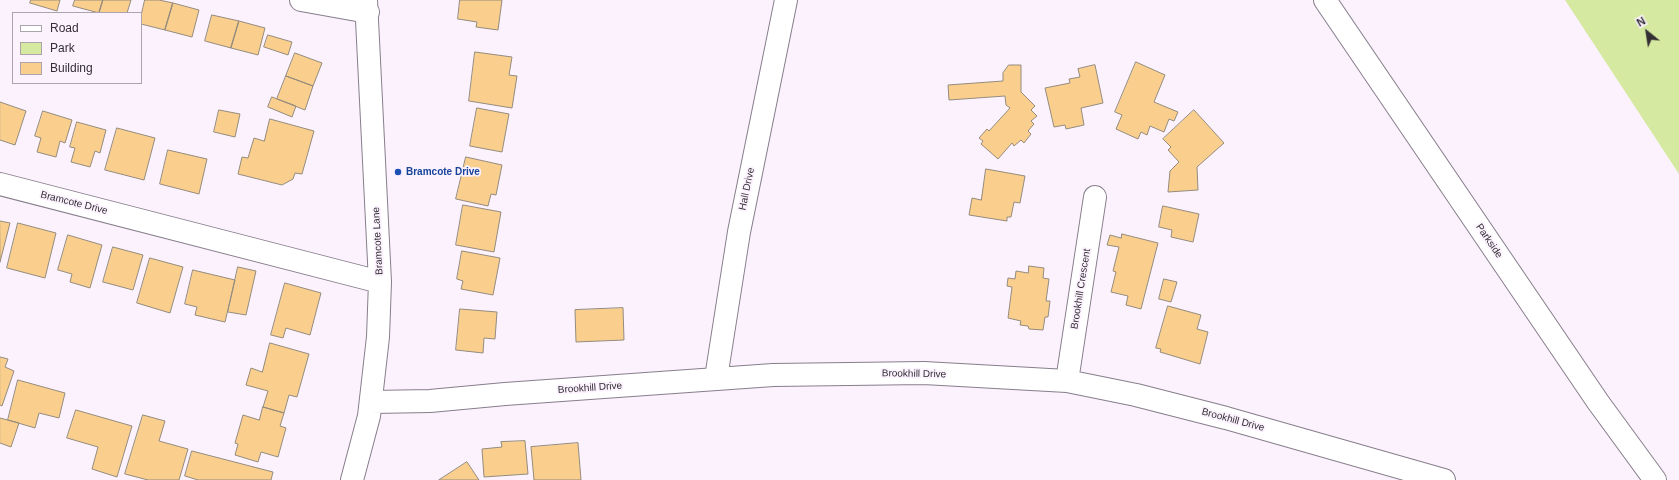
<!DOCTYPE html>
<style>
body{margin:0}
#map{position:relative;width:1679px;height:480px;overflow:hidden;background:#fbf2fe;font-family:Arial,sans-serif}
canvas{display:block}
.legend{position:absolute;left:12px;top:12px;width:130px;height:72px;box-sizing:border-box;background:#fbf2fe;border:1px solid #aba4ad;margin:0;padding:5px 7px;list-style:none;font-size:12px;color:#332f34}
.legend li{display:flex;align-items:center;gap:8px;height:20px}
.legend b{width:20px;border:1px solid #aba4ad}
.north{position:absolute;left:1627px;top:12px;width:40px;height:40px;-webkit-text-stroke:3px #fbf2fe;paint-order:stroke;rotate:330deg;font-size:11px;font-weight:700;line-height:16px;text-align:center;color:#332f34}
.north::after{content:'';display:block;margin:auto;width:14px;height:18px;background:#332f34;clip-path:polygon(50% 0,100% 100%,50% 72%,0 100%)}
</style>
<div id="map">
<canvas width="1679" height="480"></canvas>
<ul class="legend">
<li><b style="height:5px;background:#fff"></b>Road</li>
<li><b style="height:11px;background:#d5e9a0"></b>Park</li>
<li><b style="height:11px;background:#facf8d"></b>Building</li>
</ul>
<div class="north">N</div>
</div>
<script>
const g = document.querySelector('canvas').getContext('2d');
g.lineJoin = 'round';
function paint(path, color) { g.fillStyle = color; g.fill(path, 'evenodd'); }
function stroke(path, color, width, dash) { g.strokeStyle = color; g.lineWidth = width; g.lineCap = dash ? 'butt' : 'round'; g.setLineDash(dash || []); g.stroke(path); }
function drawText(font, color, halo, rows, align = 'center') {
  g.font = font + ' Arial,sans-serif'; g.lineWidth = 3.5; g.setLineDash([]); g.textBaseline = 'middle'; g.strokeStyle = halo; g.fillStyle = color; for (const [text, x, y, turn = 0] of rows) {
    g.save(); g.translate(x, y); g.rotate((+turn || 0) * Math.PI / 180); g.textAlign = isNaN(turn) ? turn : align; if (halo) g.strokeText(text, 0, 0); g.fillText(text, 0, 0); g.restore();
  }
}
paint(new Path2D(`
 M1565,0H1679V174Z`), '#d5e9a0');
const building = new Path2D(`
 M31,0H60L57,11L30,3Z
 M75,0H103L99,13L73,6Z
 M103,0H131L127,13H99Z
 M145,0H159L173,3L165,30L141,24V16Z
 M460,0H502L498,30L476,27L477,22L458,19Z
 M173,3L199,10L192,37L165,30Z
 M212,15L239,21L231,48L205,41Z
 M239,21L265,28L258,55L231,48Z
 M268,35L292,42L288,55L264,47Z
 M475,52L512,57L509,75L517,76L512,108L469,101Z
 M295,53L322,63L313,86L286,76Z
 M1136,62L1165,75L1154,102L1178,112L1174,121L1169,119L1164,132L1150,126L1147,135L1141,132L1138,139L1116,129L1122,115L1115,112Z
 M1009,65H1021V92L1035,106L1031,110L1037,116L1031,121L1034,124L1028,131L1031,134L1024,143L1021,140L1014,146L1012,143L998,159L981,144L983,141L979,138L987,129L989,131L1010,108L1006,105L1005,96L949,100L948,85L1003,81V73Z
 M1095,65L1103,103L1081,108L1084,125L1066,129L1065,125L1054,127L1045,88L1070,83L1069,79L1080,77L1078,69Z
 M286,76L313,86L305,110L277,99Z
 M272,97L296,106L292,117L268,107Z
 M0,102L26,111L15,145L0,140Z
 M477,108L509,114L502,152L470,146Z
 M219,110L240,114L235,137L214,132Z
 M1194,110L1224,143L1197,167L1198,190L1168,192L1170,171L1179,162L1168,150L1171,147L1163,139Z
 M43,111L72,120L65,143L60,141L56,157L37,152L41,138L35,136Z
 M270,119L314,131L302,174L295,173L293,179L282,185L238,174L242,157L248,158L254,138L264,141Z
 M77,122L106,130L100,153L95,151L90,167L71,162L75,148L70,147Z
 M117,128L155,138L144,180L105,170Z
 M168,150L207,159L199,194L160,184Z
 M466,157L502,165L496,195L491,194L488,206L456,199Z
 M986,169L1025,176L1020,203L1014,202L1011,217H1007V221L969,215L972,198L981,200Z
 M463,205L501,212L494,252L456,245Z
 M1163,206L1199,214L1193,242L1171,237L1172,230L1159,227Z
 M0,221L10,223L0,262Z
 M18,223L56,233L45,278L7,268Z
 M1122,234L1158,243L1141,309L1126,305L1128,296L1111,292L1116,272L1113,271L1119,247L1107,245L1110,235L1121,238Z
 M68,235L102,245L90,288L70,282L72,274L58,270Z
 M113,247L143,255L133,290L103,282Z
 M462,251L500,258L493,295L461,289L463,281L457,279Z
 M150,258L183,267L170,313L137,303Z
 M1029,266L1044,268L1043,278L1049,279L1046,301H1050L1048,317H1045L1043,330L1029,329L1028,326L1020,325L1021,321L1008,318L1012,287L1007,286L1008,278L1015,279L1016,271L1028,273Z
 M238,267L256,271L246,315L228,312Z
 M193,270L235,280L225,322L195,315L197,307L185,304Z
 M1164,279L1177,282L1171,302L1159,299Z
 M285,283L321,293L310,335L286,328L283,338L271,335Z
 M1168,306L1201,315L1197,329L1208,332L1200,364L1160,352L1161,349L1156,348Z
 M623,308L624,340L576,342L575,310Z
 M460,309L497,312L495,339L484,338L483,353L456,350Z
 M270,343L309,354L297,397L289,395L284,413L263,407L268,391L246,385L251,368L262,372Z
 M0,357L8,359L5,367L14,371L2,406L0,405Z
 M18,380L65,393L59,418L39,413L35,428L8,420Z
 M263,407L284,413L280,426L286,428L278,457L261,452L258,462L235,455L238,444L235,443L243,415L259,420Z
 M76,410L132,426L117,477L92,469L98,447L67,438Z
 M143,415L165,421L159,441L188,449L179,480H148L125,474Z
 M0,418L19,423L11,447L0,443Z
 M525,441L528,474L484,477L482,449L502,447L501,442Z
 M578,443L581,480H534L531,447Z
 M192,451L273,472L271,480H198L185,476Z
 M467,462L479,480H439Z`);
paint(building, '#facf8d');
stroke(building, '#948b7d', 1);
const minor = new Path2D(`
 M301,0L368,12
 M1325,0L1598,402L1655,480
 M0,184L380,282
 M716,378L739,232L786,0
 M1067,381L1095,197
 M372,402L430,401L505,394L773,375L924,373L1067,381L1136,395L1226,418L1444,480
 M352,480L369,416L378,337L380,282L366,0`);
stroke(minor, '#877e8b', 24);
stroke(minor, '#fff', 22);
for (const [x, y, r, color] of [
 [398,172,4,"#1a4fb4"]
]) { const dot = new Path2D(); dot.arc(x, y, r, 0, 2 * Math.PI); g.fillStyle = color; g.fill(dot); stroke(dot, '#fbf2fe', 1.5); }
drawText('bold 10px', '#164399', '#fbf2fe', [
 ["Bramcote Drive",406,172]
], 'left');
drawText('10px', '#332f34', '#fbf2fe', [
 ["Hall Drive",747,189,-78],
 ["Bramcote Drive",74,203,14],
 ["Bramcote Lane",378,241,-93],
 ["Parkside",1489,241,56],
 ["Brookhill Crescent",1081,289,-81],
 ["Brookhill Drive",914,374,1],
 ["Brookhill Drive",590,388,-4],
 ["Brookhill Drive",1233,420,15]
]);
</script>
